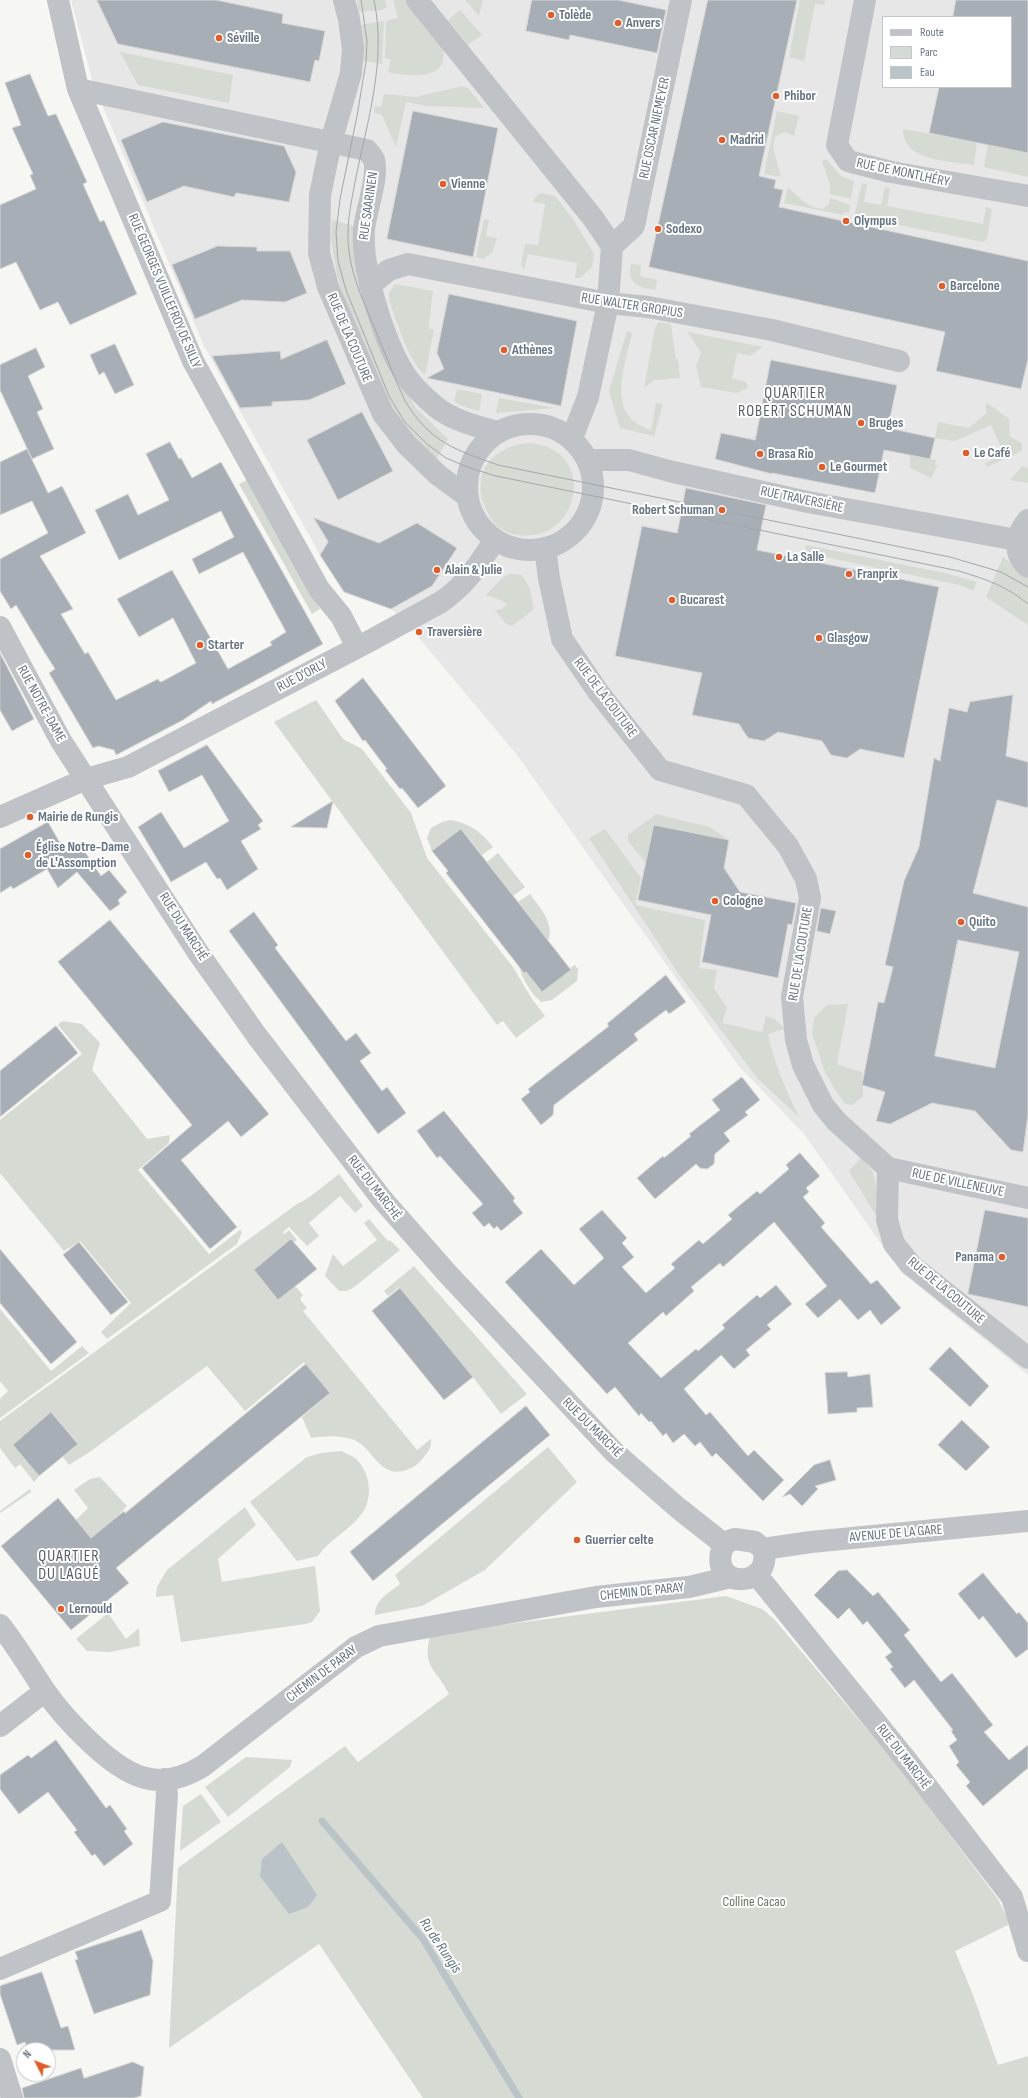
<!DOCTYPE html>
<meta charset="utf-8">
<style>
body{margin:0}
#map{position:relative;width:1028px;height:2098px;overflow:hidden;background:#f6f6f2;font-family:"Sofia Sans Condensed",sans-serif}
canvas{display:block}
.legend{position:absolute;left:882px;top:16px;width:130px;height:72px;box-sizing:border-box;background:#fff;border:1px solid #c2c7cd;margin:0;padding:5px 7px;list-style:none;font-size:12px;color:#667483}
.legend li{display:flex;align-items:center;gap:8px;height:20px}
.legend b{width:20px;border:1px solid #c2c7cd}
.north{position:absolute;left:16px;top:2042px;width:40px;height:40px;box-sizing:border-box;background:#fff;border:1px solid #c2c7cd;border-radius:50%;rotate:312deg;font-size:11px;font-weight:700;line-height:16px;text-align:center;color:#667483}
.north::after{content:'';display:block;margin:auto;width:14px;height:18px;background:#de5d2a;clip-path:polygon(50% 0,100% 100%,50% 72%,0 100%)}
</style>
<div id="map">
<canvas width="1028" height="2098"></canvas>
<ul class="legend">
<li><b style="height:5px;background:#bfc2c6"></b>Route</li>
<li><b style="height:11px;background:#d5dbd2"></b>Parc</li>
<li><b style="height:11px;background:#b9c3c8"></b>Eau</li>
</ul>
<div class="north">N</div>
</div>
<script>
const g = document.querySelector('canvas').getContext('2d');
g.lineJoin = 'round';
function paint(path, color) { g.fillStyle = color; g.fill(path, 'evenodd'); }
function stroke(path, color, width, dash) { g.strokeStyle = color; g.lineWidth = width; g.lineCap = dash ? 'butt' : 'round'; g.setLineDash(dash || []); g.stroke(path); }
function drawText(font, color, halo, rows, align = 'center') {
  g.font = font + ' "Sofia Sans Condensed",sans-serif'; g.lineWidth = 4; g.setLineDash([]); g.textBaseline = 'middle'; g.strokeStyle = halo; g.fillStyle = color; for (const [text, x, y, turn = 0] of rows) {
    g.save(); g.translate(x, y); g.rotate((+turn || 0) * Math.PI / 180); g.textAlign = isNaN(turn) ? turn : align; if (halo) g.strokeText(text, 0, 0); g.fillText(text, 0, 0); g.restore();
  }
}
paint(new Path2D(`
 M71,0H1028V1375L901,1272L804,1134L738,1065L517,755L409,626L391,609L344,592L320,555L204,346L93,83ZM883,17H1011V87H883Z`), '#e6e7e6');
paint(new Path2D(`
 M357,0H385L387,7L382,10L358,12Z
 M393,0H405L443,48C450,81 409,77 388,72L391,59L385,58L386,21L398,18Z
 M465,0H483L479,16Z
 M800,0H825L824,5L815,4L804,61L789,57Z
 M460,10L482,35L468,45L448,20Z
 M384,21L382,64L360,60V25Z
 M120,52L233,75L229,103L138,85Z
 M462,86L468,88L484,108L426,106L406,102L396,147L382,115L374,113L375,106L381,107L384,94L416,97Z
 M777,111L799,116L794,136C786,132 783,131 775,137L773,147L781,177L764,174Z
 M903,129L977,142L974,165C949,161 902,161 903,129Z
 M988,145L1028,153V177L984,167Z
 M826,159L841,176L854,181L851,199L830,194V185L822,161Z
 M862,183L867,184L864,202L881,205L885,187L890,189L887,206L983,224L986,207L992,209L987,239L983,242L854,216Z
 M788,187C798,197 808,208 823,209L829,204L830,198L850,205L849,213L844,212L843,215L784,203Z
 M541,193L555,196L573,219L594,254L592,267L580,278H575L577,263L528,254L524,269L521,265L525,244L538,245L545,204L533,202L536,196Z
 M484,219L489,220L486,236L497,238L492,253L483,259L476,257Z
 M332,220L354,226L406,392L416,408L448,439L437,458L430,454L390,409L346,303L337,275L331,241Z
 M631,264L641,265L640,276L657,280L655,290C638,287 627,284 631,264Z
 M395,284L433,291L429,324V328L434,330L425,375C408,361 397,321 389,300V293Z
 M659,322L671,324L676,359H678L680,378L654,380L644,388L655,328Z
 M627,331L632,333C625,368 604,415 651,430L656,403L663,404L654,436L620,428L609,391Z
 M688,332L763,347L750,356L737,353L732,378L746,382L748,388L737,393L701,387L696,366L701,353Z
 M457,389L482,394L479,411L462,406L454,401Z
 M499,398L555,408L496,413Z
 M987,403L1009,419L1010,437L1022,443V451L987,467L985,463L1004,454L991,425L955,441L935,438L938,422L969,428L987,413L985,408Z
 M528,443C600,447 580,544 519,535C503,533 493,525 487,511C469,475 491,447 528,443Z
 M910,455L936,460L935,465H938L931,478L910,468Z
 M1022,466L1028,469V483L1010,480Z
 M247,480L320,609L312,614L239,484Z
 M806,545L945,573L977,582L973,591L960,585L805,553Z
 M1003,557L1028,577V625L986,597Z
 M510,574L522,575L530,589L534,609L512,626L506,624L495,610L502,609L507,604L500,600L486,595L503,577Z
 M316,700L343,739L362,749L411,813L427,858L513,967L532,999L545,1016L516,1038L503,1021L497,1025L274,722Z
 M656,814L710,827L729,840L654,825L646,863L628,841V835Z
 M451,820C469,823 482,832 493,847L482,855L461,829L432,851L427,838L431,828L442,822Z
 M605,829L641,878L635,905L705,920L699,968L717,970L714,988L727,1008L722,1023L762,1032L766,1016L775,1019L785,1029L768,1034C774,1064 786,1090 799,1117L758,1079L680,976L589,838Z
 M498,853L525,887L513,896L487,862Z
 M530,894C540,908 555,923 548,941L518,902Z
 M575,965L578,969L577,981L552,1000L541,1002C531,993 522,979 519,966L526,972L542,992L571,970L570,968Z
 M848,1004L837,1064L862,1072L863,1096L853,1105L846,1104L835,1090L825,1072L812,1033L814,1018L827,1005Z
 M62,1021L82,1024L100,1043L92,1070L147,1139L170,1135L169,1143L138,1170L209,1254L240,1230L242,1232L237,1244L107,1339L101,1332L131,1303L80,1241L64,1251L0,1173V1120L82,1054L58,1025Z
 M861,1158L872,1170L875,1180L883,1227L849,1171Z
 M339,1174L363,1206L355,1213L340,1196L309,1223L319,1236L307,1246L289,1227L283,1232L284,1234L289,1230L297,1240L294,1242L291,1239L254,1270L278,1300L295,1286L303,1295L300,1299L307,1308L303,1311L417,1450L431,1439C432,1447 428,1452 423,1458C418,1465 411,1469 403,1471C377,1477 372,1444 351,1439C337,1435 325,1436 311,1438L302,1417L330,1393L304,1362L245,1411L207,1366L91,1451L69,1465L63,1457L78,1443L51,1412L13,1445L39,1476L34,1482L20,1464L15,1468L0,1448V1421L297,1204C309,1199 327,1183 339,1174Z
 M369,1219L388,1241L390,1240L400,1250L353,1288L346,1291H339L325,1276L333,1254L343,1266L377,1240L364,1223Z
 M414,1266L527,1394L501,1414L476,1381L399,1287L388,1296L384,1291Z
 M0,1309L51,1371L82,1346L89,1353L0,1418V1399L8,1391L0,1381Z
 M548,1447L577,1482L485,1570L422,1606L375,1615C375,1599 389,1593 400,1584L395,1575Z
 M341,1451C345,1453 351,1455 355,1458C371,1472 374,1500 360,1516C347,1532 329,1540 318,1556L297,1561L250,1502L307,1457L321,1453Z
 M100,1477L127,1506L116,1517L118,1519L92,1540L76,1520L88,1508L74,1490L90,1479Z
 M30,1489L31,1492L0,1513V1511Z
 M245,1507L256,1525L218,1559L222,1582L315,1566L320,1611L312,1622L305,1624L181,1642L173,1595L156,1597L157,1587L167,1570Z
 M726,1596L762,1609L774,1619L902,1771L998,1899L1010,1924L955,1951L973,1995L998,2065L1028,2056V2098H423L319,1944L169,2048L178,1868L345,1746L358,1762L449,1694C436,1668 422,1668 430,1636L516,1623Z
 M108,1613L126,1639L139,1628L140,1646L110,1652L87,1651L76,1639Z
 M246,1757L292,1760L290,1767L228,1817L205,1787Z
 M201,1794L221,1822L180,1851L183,1806Z`), '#d5dbd2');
paint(new Path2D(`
 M282,1842L317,1895L308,1907L289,1914L260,1876L262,1859Z`), '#b9c3c8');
stroke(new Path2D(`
 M322,1821L423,1939L519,2098`), '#b9c3c8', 7);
const building = new Path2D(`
 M97,0H216L283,14L282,23L325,31L319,61L315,60L310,82L118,44Z
 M532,0H618L666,10L657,53L570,35L569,40L526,31Z
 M708,0H797L759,176L776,180L774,188L783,190L779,207L1028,261V359L1021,389L936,371L945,332L649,267Z
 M956,0H1028V153L929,133L939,87H1011V17H953Z
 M30,74L48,116L56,114L87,182L83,184L100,222L104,220L137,294L70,325L58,302L40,310L16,262L0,269V205L36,189L30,175L33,174L12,128L21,125L5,83Z
 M413,111L498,128L473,257L387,239Z
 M163,122L284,146L296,172L289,202L236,193L234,197L184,186L147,202L121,140Z
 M218,246L257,247V251H290L307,293L285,302L242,300L195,319L172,265Z
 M449,294L577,321L561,406L427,378L444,369L437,353Z
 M327,340L346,384L309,400L272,402V406L240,408L212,356L280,351L281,359Z
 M115,344L134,385L115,394L104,372L99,375L90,355Z
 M36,348L45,367L28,376L43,409L37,412L54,449L32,459L0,390V365Z
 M771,360L897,385L888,428L935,438L930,459L884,450L875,493L772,473V474L715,459L721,433L755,440Z
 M362,412L393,471L338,500L307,440Z
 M170,442L179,459L181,458L192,478L221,462L323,644L212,704L211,701L183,720L116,755L114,750L98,746L93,748L49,673L55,669L43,650L16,605L11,609L0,591V559L48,533L32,501L0,515V462L27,449L48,493L62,486L86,533L40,556L73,609L61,614L85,654L88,652L116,700L158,679L160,682L163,681L196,663L173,618L139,637L117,599L172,570L228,669L272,645L270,642L286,632L243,552L199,574L192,559L234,537L221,511L119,560L95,510L128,494L138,515L169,500L146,454Z
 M686,488L766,505L757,550L939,587L904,758L860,749L847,758L831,755L822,741L778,732L764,741L748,738L739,724L692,715L702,673L615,656L642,526L677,533Z
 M314,518L379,543L417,523L457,548L432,586L391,609L344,592L320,555L328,542Z
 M0,653L34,719L12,731L0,710Z
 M363,678L446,786L418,808L402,788L400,789L385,770L387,769L365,740L363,741L335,701Z
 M1013,695L1006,756L1028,762V808L997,800L973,893L1028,907V1115L1023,1152L1011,1150L975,1111L932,1103L890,1124L876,1121L885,1092L862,1085L878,1002L884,1003L893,967L885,965L904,881L919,847L934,758L940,761L949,708L967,712L970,702ZM958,940L1019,952L995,1068L935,1056Z
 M207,745L263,821L258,825L261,829L241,841L258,869L227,890L220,878L217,879L206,862L171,882L138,827L161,812L184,848L229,821L202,775L169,792L158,771Z
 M333,801L327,828L291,827Z
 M48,822L64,850L79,843L101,876L109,870L127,892L118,900L120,904L110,911L77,872L58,888L47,869L13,889L11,886L0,893V849Z
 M654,825L729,840L724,868L740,892L796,903L792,925L788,924L778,978L702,962L711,915L638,900Z
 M461,829L571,970L542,992L526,972L524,973L446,873L448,871L432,851Z
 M821,908L836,911L830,934L817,931Z
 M254,912L278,945L275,948L346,1041L356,1033L371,1053L360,1061L382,1091L387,1087L406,1113L378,1134L229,931Z
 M110,920L269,1114L241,1137L228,1121L181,1160L237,1227L210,1249L142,1168L192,1125L58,962Z
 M666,975L686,1002L669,1014L666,1010L634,1034L638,1040L554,1105L553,1115L541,1125L521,1099L530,1092L528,1089L609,1026L607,1024Z
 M56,1026L78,1053L0,1117V1071Z
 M742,1077L760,1100L745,1112L748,1115L724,1133L730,1141L715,1154L714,1164L707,1169L700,1168L696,1164L655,1199L637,1178L663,1156L664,1158L691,1136L689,1134L720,1110L712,1100Z
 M444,1111L515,1198L513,1201L523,1213L501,1231L497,1226L494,1229L489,1223L484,1227L472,1213L483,1204L440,1156L437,1158L417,1131Z
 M800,1153L820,1176L806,1188L809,1192L803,1197L825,1223L821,1227L871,1284L877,1280L901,1308L881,1325L870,1310L858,1320L840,1299L818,1318L805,1304L827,1286L774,1222L723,1267L720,1263L691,1287L694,1291L666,1316L663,1312L628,1343L661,1378L696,1349L698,1351L725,1328L722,1325L757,1295L760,1298L776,1285L792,1304L767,1325L771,1329L746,1350L750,1355L734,1369L721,1355L684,1389L706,1415L710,1412L748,1456L754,1450L784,1480L763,1501L716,1453L712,1457L700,1442L695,1446L684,1434L673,1443L666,1433L663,1436L651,1421L649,1422L641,1413L639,1416L615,1387L607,1394L505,1282L541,1249L574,1285L604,1258L579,1229L602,1210L627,1238L622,1243L634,1257L622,1267L646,1293L675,1268L671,1264L699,1240L703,1244L732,1219L728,1215L757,1191L760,1194L789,1169L786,1165Z
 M985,1210L1028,1218V1307L968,1294Z
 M291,1239L317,1269L278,1300L254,1270Z
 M79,1242L128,1302L111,1315L63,1255Z
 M0,1249L77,1342L51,1364L0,1303Z
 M400,1288L473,1377L444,1400L372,1311Z
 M950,1347L989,1386L970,1407L929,1369Z
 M306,1364L330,1393L116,1568L129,1583L71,1630L1,1546L58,1498L91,1538L124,1511L125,1513Z
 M847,1372L848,1377L870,1374L873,1407L857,1408V1412L828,1414L825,1373Z
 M526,1406L550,1435L373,1581L350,1552Z
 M51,1412L78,1444L39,1476L13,1445Z
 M962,1420L990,1447L966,1471L938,1445Z
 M830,1460L836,1480L815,1486L818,1489L802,1506L790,1494L782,1497L814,1465Z
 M847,1570L873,1596L878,1592L910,1630L904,1635L941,1682L952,1673L993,1725L984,1732L1009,1760L1028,1745V1768L983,1806L966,1786L970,1782L956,1765L959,1762L949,1746L957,1740L951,1731L953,1730L914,1680L905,1688L890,1669L893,1667L885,1657L892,1652L867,1621L863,1625L849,1608L838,1619L814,1595L838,1571Z
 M983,1573L1017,1614L1019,1612L1028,1623V1649L1016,1658L983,1616L979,1620L958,1594Z
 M56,1740L106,1808L110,1805L127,1829L124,1831L133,1844L104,1866L95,1854L92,1856L74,1832L77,1830L48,1792L19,1814L0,1789V1775L28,1755L31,1758Z
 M142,1930L153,1961L150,1995L94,2014L75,1960L78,1959L75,1952Z
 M42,1972L61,2028L68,2026L75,2050H27L25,2042L17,2045L0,1994V1986Z
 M133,2062L144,2067L141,2096L134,2098H24L22,2088L81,2068L84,2078Z`);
paint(building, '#a8aeb5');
stroke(building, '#d7d7d5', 1);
stroke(new Path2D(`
 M58,0L78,89L193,361L319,589L341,616L357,647
 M344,0L349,19L353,49L351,73L331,142L320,195L319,253L328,287L383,414L407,445L438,475L468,497
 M417,0L593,218L612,246L608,303L588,397L572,438
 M865,0L837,145L848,161L891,172L1028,196
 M78,89L367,150C369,153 373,156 374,160C379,175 366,211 364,229C361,268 386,353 412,384C419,392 428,400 436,407C454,421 476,426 498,432
 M612,246L634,226L681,0
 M370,285L389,270L408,264L608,303L648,307L772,330L899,361
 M467 487a63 63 0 1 1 126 0a63 63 0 1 1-126 0Z
 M588,460H629L669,471L808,502L1017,540
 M1028,520C1016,534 1012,553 1028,567
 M545,548L549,578L562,639L599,693L660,770L746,795L788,846L806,879L810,898L792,997L796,1040L803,1065L823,1105L836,1121L888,1168L887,1220L894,1244L911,1265L1028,1358
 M0,627L61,741L199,954L257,1036L382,1199L446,1272L614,1452L678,1508L725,1545
 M0,817L86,779L128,767L366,643L441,602C467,584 478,565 495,540
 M888,1168L1028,1198
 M735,1539L755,1542L763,1549C774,1587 713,1590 721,1553C723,1545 727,1541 735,1539Z
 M763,1549L811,1542L1028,1521
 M756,1574L908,1762L1012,1897L1028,1951
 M0,1625C17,1646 30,1669 45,1691C64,1718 110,1768 142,1777C163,1784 185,1777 203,1766L356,1647L379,1636L596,1597L689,1587L731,1577
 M0,1726L45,1691
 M0,1969L160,1901L167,1794L165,1779
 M0,2059L12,2098`), '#bfc2c6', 22);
stroke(new Path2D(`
 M361,0L367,41L366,62L357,116L340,199L336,232L338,261L346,290L389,396L404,421L427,444L446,458L470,468L496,476L959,571C985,579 1007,586 1028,604
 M374,0C387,61 367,122 355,182C352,199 348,216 348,233C347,267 362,298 375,329C385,353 394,377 405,401C431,443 454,449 498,465L950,557L1001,572L1028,587`), '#a2a7ad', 1);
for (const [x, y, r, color] of [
 [551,15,4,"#de5d2a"],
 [618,23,4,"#de5d2a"],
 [219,38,4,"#de5d2a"],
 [776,96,4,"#de5d2a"],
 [722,140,4,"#de5d2a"],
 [443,184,4,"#de5d2a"],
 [846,221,4,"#de5d2a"],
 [658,229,4,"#de5d2a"],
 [942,286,4,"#de5d2a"],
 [504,350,4,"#de5d2a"],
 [861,423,4,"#de5d2a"],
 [966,453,4,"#de5d2a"],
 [760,454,4,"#de5d2a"],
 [822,467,4,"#de5d2a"],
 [722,510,4,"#de5d2a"],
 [779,557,4,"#de5d2a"],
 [437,570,4,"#de5d2a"],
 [849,574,4,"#de5d2a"],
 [672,600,4,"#de5d2a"],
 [419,632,4,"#de5d2a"],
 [819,638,4,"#de5d2a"],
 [200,645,4,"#de5d2a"],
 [30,817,4,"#de5d2a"],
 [28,855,4,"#de5d2a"],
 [715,901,4,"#de5d2a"],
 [961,922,4,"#de5d2a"],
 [1002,1257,4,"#de5d2a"],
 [577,1540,4,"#de5d2a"],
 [61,1609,4,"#de5d2a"]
]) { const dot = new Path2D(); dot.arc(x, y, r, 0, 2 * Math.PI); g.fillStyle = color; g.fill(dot); stroke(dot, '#fff', 1.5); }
drawText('bold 14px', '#667483', '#fff', [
 ["Tolède",559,15],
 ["Anvers",626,23],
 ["Séville",227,38],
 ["Phibor",784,96],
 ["Madrid",730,140],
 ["Vienne",451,184],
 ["Olympus",854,221],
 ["Sodexo",666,229],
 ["Barcelone",950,286],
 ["Athènes",512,350],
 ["Bruges",869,423],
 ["Le Café",974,453],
 ["Brasa Rio",768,454],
 ["Le Gourmet",830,467],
 ["Robert Schuman",714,510,"right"],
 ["La Salle",787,557],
 ["Alain & Julie",445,570],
 ["Franprix",857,574],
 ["Bucarest",680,600],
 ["Traversière",427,632],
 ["Glasgow",827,638],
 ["Starter",208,645],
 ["Mairie de Rungis",38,817],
 ["Église Notre-Dame",36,847],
 ["de L'Assomption",36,863],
 ["Cologne",723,901],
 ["Quito",969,922],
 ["Panama",994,1257,"right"],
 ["Guerrier celte",585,1540],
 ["Lernould",69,1609]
], 'left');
drawText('14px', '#667483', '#fff', [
 ["RUE OSCAR NIEMEYER",655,128,-78],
 ["RUE DE MONTLHÉRY",903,173,12],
 ["RUE SAARINEN",369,206,-82],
 ["RUE GEORGES VUILLEFROY DE SILLY",164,291,67],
 ["RUE WALTER GROPIUS",632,306,9],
 ["RUE DE LA COUTURE",349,338,67],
 ["RUE TRAVERSIÈRE",802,500,12],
 ["RUE D'ORLY",302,676,-28],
 ["RUE DE LA COUTURE",605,698,53],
 ["RUE NOTRE-DAME",41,704,61],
 ["RUE DU MARCHÉ",183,927,57],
 ["RUE DE LA COUTURE",801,954,-81],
 ["RUE DE VILLENEUVE",958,1183,12],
 ["RUE DU MARCHÉ",374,1188,52],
 ["RUE DE LA COUTURE",946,1291,40],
 ["RUE DU MARCHÉ",592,1428,45],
 ["AVENUE DE LA GARE",896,1534,-5],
 ["CHEMIN DE PARAY",642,1592,-6],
 ["CHEMIN DE PARAY",322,1674,-37],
 ["RUE DU MARCHÉ",903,1757,52]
]);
drawText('14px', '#677a64', '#fff', [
 ["Colline Cacao",754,1902]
]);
drawText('italic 15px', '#61767f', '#fff', [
 ["Ru de Rungis",440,1946,56]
]);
g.letterSpacing = '1px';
drawText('16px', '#535e68', '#fff', [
 ["QUARTIER",795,394],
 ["ROBERT SCHUMAN",795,412],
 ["QUARTIER",69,1557],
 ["DU LAGUÉ",69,1575]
]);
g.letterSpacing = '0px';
</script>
